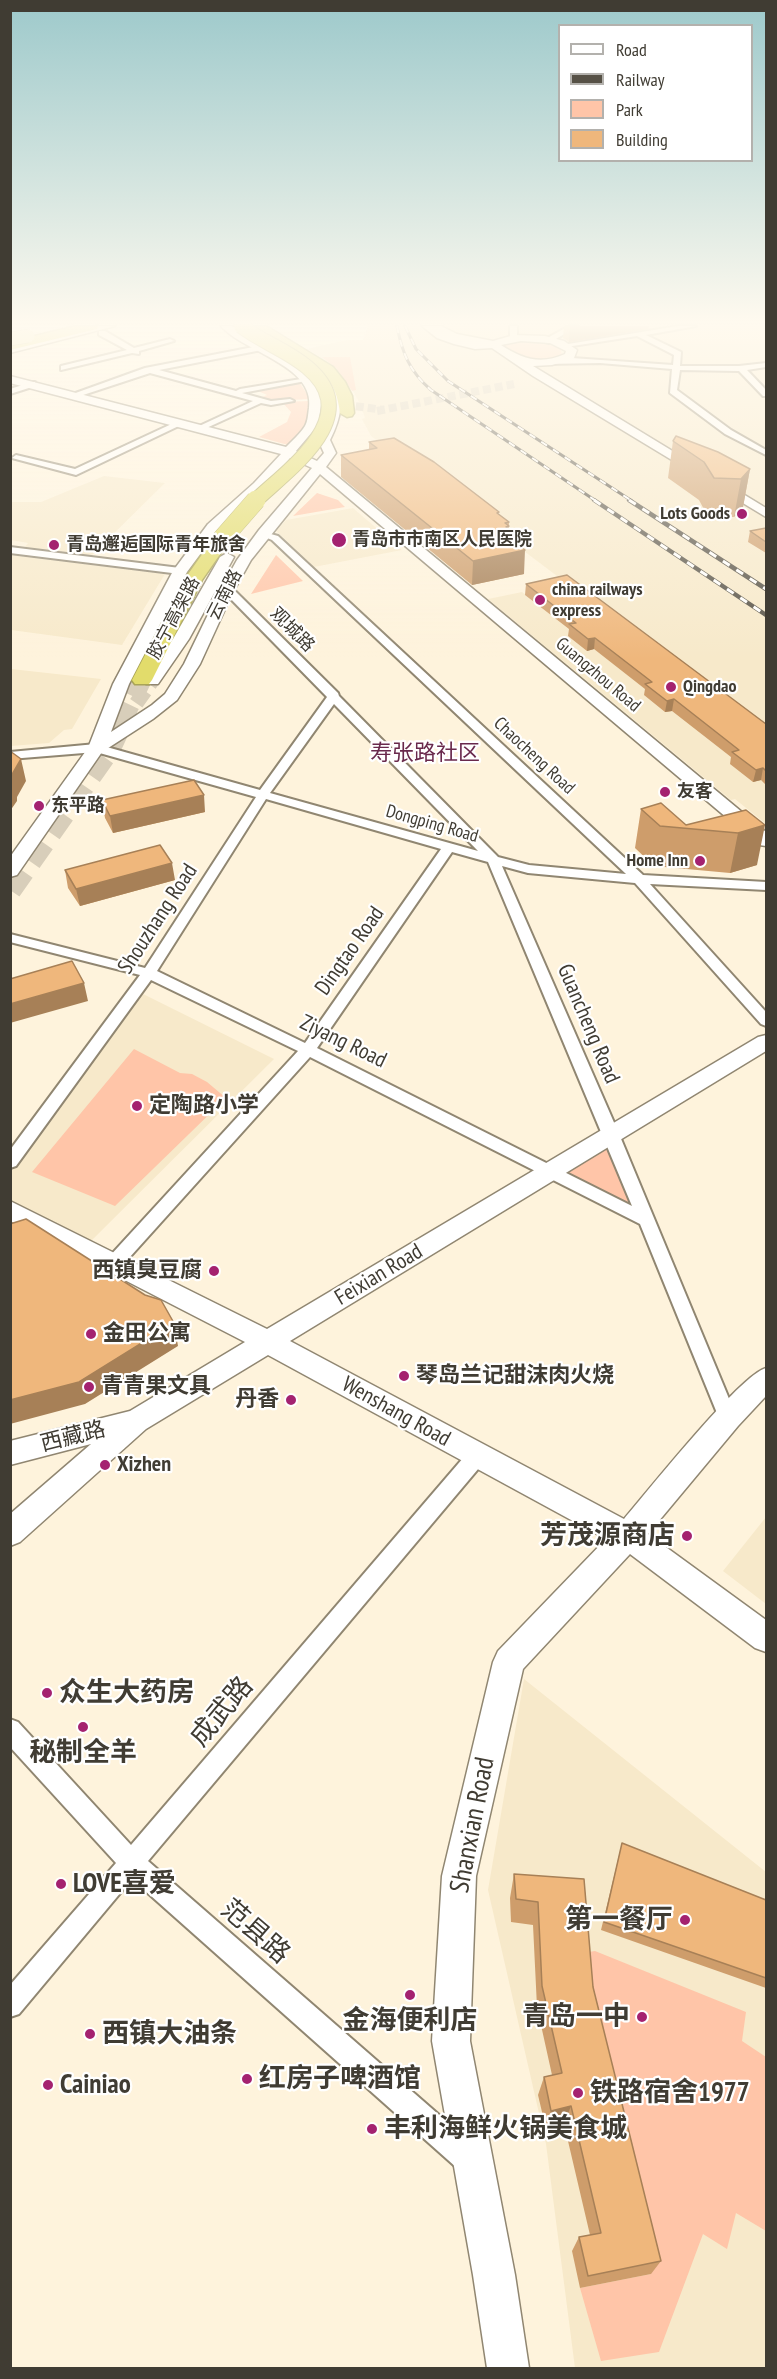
<!DOCTYPE html>
<meta charset="utf-8">
<style>
body{margin:0}
#map{position:relative;width:777px;height:2379px;overflow:hidden;background:#fef3dc;font-family:"PT Sans Narrow",sans-serif}
canvas{display:block}
.frame{position:absolute;inset:0;border:12px solid #403c33;pointer-events:none}
.legend{position:absolute;left:558px;top:24px;width:195px;height:138px;box-sizing:border-box;background:#fff;border:2px solid #b3b1ad;margin:0;padding:8px 10px;list-style:none;font-size:18px;color:#403c33}
.legend li{display:flex;align-items:center;gap:12px;height:30px}
.legend b{width:30px;border:2px solid #b3b1ad}
</style>
<div id="map">
<canvas width="777" height="2379"></canvas>
<div class="frame"></div>
<ul class="legend">
<li><b style="height:8px;background:#fff"></b>Road</li>
<li><b style="height:8px;background:#565146"></b>Railway</li>
<li><b style="height:16px;background:#ffc5a8"></b>Park</li>
<li><b style="height:16px;background:#efb77c"></b>Building</li>
</ul>
</div>
<script>
const g = document.querySelector('canvas').getContext('2d');
g.lineJoin = 'round';
function paint(path, color) { g.fillStyle = color; g.fill(path, 'evenodd'); }
function stroke(path, color, width, dash) { g.strokeStyle = color; g.lineWidth = width; g.lineCap = dash ? 'butt' : 'round'; g.setLineDash(dash || []); g.stroke(path); }
function drawText(font, color, halo, rows, align = 'center') {
  g.font = font + ' "PT Sans Narrow","Noto Sans SC",sans-serif'; g.lineWidth = 4.5; g.setLineDash([]); g.textBaseline = 'middle'; g.strokeStyle = halo; g.fillStyle = color; for (const [text, x, y, turn = 0] of rows) {
    g.save(); g.translate(x, y); g.rotate((+turn || 0) * Math.PI / 180); g.textAlign = isNaN(turn) ? turn : align; if (halo) g.strokeText(text, 0, 0); g.fillText(text, 0, 0); g.restore();
  }
}
paint(new Path2D(`
 M368,326H424L431,333L439,337L475,345L439,326H766V510L717,486L766,516V824L735,799L731,800L488,599L522,592L526,595L569,585L371,436L362,419L365,418L360,404L347,380L337,368L307,349L346,340H363Z
 M104,476L165,483L91,556L25,547L28,543L11,540V502H41Z
 M353,508L402,550L314,567L276,531L286,520Z
 M11,555L165,574L122,645L11,630Z
 M11,669L101,679L72,729L64,730L49,743L11,746Z
 M137,991L274,1059L88,1244L11,1206L10,1153Z
 M766,1517V1604L723,1571Z
 M524,1679L766,1872V2368H575L546,2144L488,1890Z`), '#f7e9ca');
paint(new Path2D(`
 M516,340L560,346L562,355C535,362 529,360 505,347L506,343Z
 M322,357H350L356,390L352,391L336,368Z
 M300,383L310,399L273,401L260,398L267,395L256,390Z
 M309,401L306,425L288,445L259,437L287,422L291,412L282,402Z
 M317,493L338,500L345,507L293,516Z
 M276,555L303,581L251,594Z
 M134,1049L180,1073L192,1074L207,1082L226,1098L115,1206L32,1172Z
 M607,1141L634,1209L563,1170Z
 M595,1951L746,2012L742,2041L766,2057V2231L736,2213L727,2249L703,2234L659,2352L601,2361L580,2288L651,2274L582,1953Z`), '#ffc5a8');
stroke(new Path2D(`
 M332,403L384,410
 M377,411L514,384`), '#d8ceba', 8, [8, 4]);
stroke(new Path2D(`
 M123,722L152,681`), '#d8ceba', 15, [15, 8]);
stroke(new Path2D(`
 M120,727L124,721`), '#d8ceba', 19, [19, 9]);
stroke(new Path2D(`
 M122,722L142,680`), '#d8ceba', 19, [19, 9]);
stroke(new Path2D(`
 M10,890L109,749L122,721`), '#d8ceba', 23, [23, 12]);
const street = new Path2D(`
 M510,326H517V340L510,338Z
 M569,326H578L549,343L542,341Z
 M678,326H696L646,335L681,352L680,366H739L766,363V367L747,370L766,390V396H763L739,371L680,370L677,390L731,430L766,450V455L725,434L670,393L672,369L600,363L544,364L540,362L572,358L673,365L674,355L637,336L566,347L562,345Z
 M99,331H105L134,348L170,339L174,341L139,351V354L132,353L61,370V366L127,350L99,335Z
 M274,343L277,347L159,370L236,391L240,389L307,378L311,380L242,393L271,401L290,399L294,401L271,405L261,403L202,430L195,428L253,401L150,373L77,397L70,395L145,368Z
 M32,382H35V386L10,394V389Z
 M178,421L185,423L76,475L12,458L16,455L75,469Z
 M260,531L278,536L643,875L766,882V890L650,884L766,1012V1026L761,1024L635,883L528,873L502,866L619,1134L737,1418L735,1424L728,1426L721,1424L719,1418L640,1224L310,1057L120,1268L114,1270L108,1268L105,1263L108,1258L298,1051L151,980L16,1166L10,1168V1150L140,975L10,942V934L145,968L256,797L96,752L10,759V752L96,744L260,790L327,697L223,591V587H231L338,693L339,696L498,857L529,865L626,874L272,540L260,535ZM334,704L478,851L270,793ZM266,799L441,849L305,1043L157,971ZM452,852L488,862L632,1206L317,1048Z
 M10,547L180,568L185,571L180,574L10,553Z
 M477,1448L484,1450L487,1456L484,1462L148,1861L477,2148L481,2158L477,2168L467,2172L457,2168L132,1879L19,2014L10,2017V1985L116,1863L10,1747V1719L18,1722L131,1845L470,1450Z`);
const secondary = new Path2D(`
 M97,326H115L10,353V347Z
 M221,326H232L290,360L313,380L322,398L318,425L296,451L317,461L324,453L318,440C336,405 331,395 308,366L313,363C320,365 325,372 330,378C346,399 341,418 330,440L336,453L326,467L766,832V846L759,845L320,474L251,560L232,594L200,664L177,700L153,719L102,752L17,875L10,877V857L88,748L113,684L173,571L208,524L254,483L281,454L10,383V376L286,447C292,441 300,434 305,426C308,421 308,414 309,408C315,365 243,352 221,326ZM290,458L312,468L259,530L237,560L218,594L184,664L165,694L152,705L111,732L129,684L187,572L218,530L264,489Z
 M422,326H441L457,334L493,341L514,335L545,336L564,341L577,350L574,358L552,365L533,366L766,508V517L533,376L492,348L475,349L454,344L437,338ZM521,341L550,343L566,351L565,354C541,365 522,359 501,345Z
 M227,553L234,557L189,639L158,684H146L144,681L173,639L220,557Z
 M766,1035V1051L290,1341L624,1519C648,1491 740,1375 766,1368V1396L738,1426L648,1534L766,1620V1652L755,1648L630,1554L523,1669L476,1876L470,2041L515,2275L529,2368H487L473,2275L432,2041L442,1876L493,1662L498,1651L606,1539L268,1355L146,1429L20,1542L10,1546V1514L91,1444L10,1465V1441L130,1411L245,1342L10,1221V1201L267,1329L758,1037Z`);
const highway = new Path2D(`
 M76,326H98L97,329L10,350V342Z
 M251,326H266L333,367L345,382L352,396L354,413L352,416L347,417L340,413C338,396 334,386 323,373Z
 M221,535L227,536L230,540L202,580L152,680L149,684H135L132,680L184,580L215,536Z`);
stroke(street, '#908671', 4);
stroke(secondary, '#908671', 3);
stroke(highway, '#a9a457', 3);
paint(street, '#fff');
paint(secondary, '#fff');
paint(highway, '#e2dc6b');
const railFar1 = new Path2D(`
 M397,326C402,353 410,372 431,390L596,501
 M405,326L416,349L448,381L632,501`);
const rail = new Path2D(`
 M594,500L766,615
 M629,500L766,589`);
stroke(railFar1, '#565146', 3);
stroke(rail, '#565146', 4.5);
stroke(railFar1, '#fff', 2, [7]);
stroke(rail, '#fff', 3, [8]);
const primaryBridge = new Path2D(`
 M10,339L28,336`);
const highwayBridgeFar1 = new Path2D(`
 M241,326C262,342 287,350 307,367C366,416 290,468 255,501`);
const highwayBridge = new Path2D(`
 M221,540L256,500`);
stroke(primaryBridge, '#a9a457', 14, []);
stroke(highwayBridgeFar1, '#a9a457', 16, []);
stroke(highwayBridge, '#a9a457', 20, []);
stroke(primaryBridge, '#eeeaa6', 13);
stroke(highwayBridgeFar1, '#e2dc6b', 14);
stroke(highwayBridge, '#e2dc6b', 19);
paint(new Path2D(`
 M564,326H649L648,329L569,342L563,338Z
 M673,441L750,469L743,507L734,517H708L699,500L668,478Z
 M369,442L499,515L509,522V529L513,535L524,574L472,585L341,477V455L369,450Z
 M766,528V553L748,542L750,531Z
 M526,584L766,724V785L761,780L753,782L730,764L731,757L672,711L665,712L644,695L645,689L594,649L587,651L568,636L569,629L525,595Z
 M102,800L205,812L113,833L105,818Z
 M641,809L686,825L746,810L757,865L730,873L654,866L635,848Z
 M65,870L175,880L80,906L68,888Z
 M622,1843L766,1900V1988L601,1930Z
 M514,1874L584,1879L593,1987L661,2261L651,2274L580,2288L572,2251L579,2237L590,2235L564,2124L546,2129L538,2095L544,2077L552,2075L537,2007L533,1925L511,1922L510,1898Z`), '#ce9d6b');
paint(new Path2D(`
 M570,326H649L648,329L569,342Z
 M750,469L743,507L734,517L741,479Z
 M513,532V538H516L515,552L525,550L524,574L472,585L473,561L510,533Z
 M595,638L594,649L587,651L588,639Z
 M674,699L672,711L665,712L667,701Z
 M21,759L26,781L17,797V801L10,811V778Z
 M763,768L761,780L753,782L756,770Z
 M204,795L205,812L113,833L110,816Z
 M765,825L757,865L730,873L738,833Z
 M172,863L175,880L80,906L76,889Z
 M84,983L88,1001L10,1023V1004Z
 M174,1323L178,1346L85,1404L10,1424V1400Z
 M571,2106L564,2124L546,2129L551,2111Z`), '#a78057');
const building = new Path2D(`
 M676,436L718,452L750,469L741,479L714,478L704,462L673,441Z
 M394,438L434,462L499,512L497,513L509,522L505,523L509,526L506,527L513,532L510,533L516,538L510,539L525,550L473,561L341,455L377,448L369,442Z
 M766,528V542L750,531Z
 M567,575L766,724V771L763,768L756,770L732,752L739,750L674,699L667,701L645,684L652,682L595,638L588,639L569,624L576,623L526,584Z
 M10,751L21,759L10,778Z
 M194,780L204,795L110,816L102,800Z
 M661,803L686,825L746,810L765,825L738,833L660,826L641,809Z
 M160,845L172,863L76,889L65,870Z
 M72,961L84,983L10,1004V979Z
 M26,1219L145,1295L161,1300L174,1323L79,1382L10,1400V1224Z
 M622,1843L766,1900V1978L604,1922Z
 M514,1874L584,1879L593,1987L661,2261L588,2276L579,2237L601,2233L571,2106L551,2111L544,2077L562,2073L542,1986L538,1902L516,1899Z`);
paint(building, '#efb77c');
stroke(building, '#a78057', 1.5);
const sky = g.createLinearGradient(0, 0, 0, 659);
sky.addColorStop(0, '#9dc9cb');
sky.addColorStop(0.49, '#fffaef');
sky.addColorStop(1, '#fffaef00');
g.fillStyle = sky;
g.fillRect(0, 0, 777, 659);
for (const [x, y, r, color] of [
 [742,514,6,"#a42270"],
 [339,540,8,"#a42270"],
 [54,545,6,"#a42270"],
 [540,600,6,"#a42270"],
 [671,687,6,"#a42270"],
 [665,792,6,"#a42270"],
 [39,806,6,"#a42270"],
 [700,861,6,"#a42270"],
 [137,1106,6,"#a42270"],
 [214,1271,6,"#a42270"],
 [91,1334,6,"#a42270"],
 [404,1376,6,"#a42270"],
 [89,1387,6,"#a42270"],
 [291,1400,6,"#a42270"],
 [105,1465,6,"#a42270"],
 [687,1536,6,"#a42270"],
 [47,1693,6,"#a42270"],
 [83,1727,6,"#a42270"],
 [61,1884,6,"#a42270"],
 [685,1920,6,"#a42270"],
 [410,1995,6,"#a42270"],
 [642,2017,6,"#a42270"],
 [90,2034,6,"#a42270"],
 [247,2079,6,"#a42270"],
 [48,2085,6,"#a42270"],
 [578,2093,6,"#a42270"],
 [372,2129,6,"#a42270"]
]) { const dot = new Path2D(); dot.arc(x, y, r, 0, 2 * Math.PI); g.fillStyle = color; g.fill(dot); stroke(dot, '#fff', 2); }
drawText('bold 18px', '#403c33', '#fff', [
 ["Lots Goods",730,514,"right"],
 ["青岛市市南区人民医院",352,540],
 ["青岛邂逅国际青年旅舍",66,545],
 ["china railways",552,590],
 ["express",552,611],
 ["Qingdao",683,687],
 ["友客",677,792],
 ["东平路",51,806],
 ["Home Inn",688,861,"right"]
], 'left');
drawText('18px', '#403c33', '#fff', [
 ["云南路",225,595,-63],
 ["胶宁高架路",174,618,-62],
 ["观城路",292,630,45],
 ["Guangzhou Road",598,675,40],
 ["Chaocheng Road",534,756,43],
 ["Dongping Road",432,824,16]
]);
drawText('22px', '#69294c', '#fff', [
 ["寿张路社区",425,754]
]);
drawText('22px', '#403c33', '#fff', [
 ["Shouzhang Road",158,919,-57],
 ["Dingtao Road",350,951,-55],
 ["Guancheng Road",588,1024,67],
 ["Ziyang Road",343,1042,26],
 ["Feixian Road",379,1275,-31],
 ["Wenshang Road",396,1412,29],
 ["西藏路",73,1437,-14]
]);
drawText('bold 22px', '#403c33', '#fff', [
 ["定陶路小学",149,1106],
 ["西镇臭豆腐",202,1271,"right"],
 ["金田公寓",103,1334],
 ["琴岛兰记甜沫肉火烧",416,1376],
 ["青青果文具",101,1387],
 ["丹香",279,1400,"right"],
 ["Xizhen",117,1465]
], 'left');
drawText('bold 27px', '#403c33', '#fff', [
 ["芳茂源商店",675,1536,"right"],
 ["众生大药房",59,1693],
 ["秘制全羊",83,1753,"center"],
 ["LOVE喜爱",73,1884],
 ["第一餐厅",673,1920,"right"],
 ["青岛一中",630,2017,"right"],
 ["金海便利店",410,2021,"center"],
 ["西镇大油条",102,2034],
 ["红房子啤酒馆",259,2079],
 ["Cainiao",60,2085],
 ["铁路宿舍1977",590,2093],
 ["丰利海鲜火锅美食城",384,2129]
], 'left');
drawText('27px', '#403c33', '#fff', [
 ["成武路",222,1712,-50],
 ["Shanxian Road",473,1825,-79],
 ["范县路",255,1932,41]
]);
</script>
